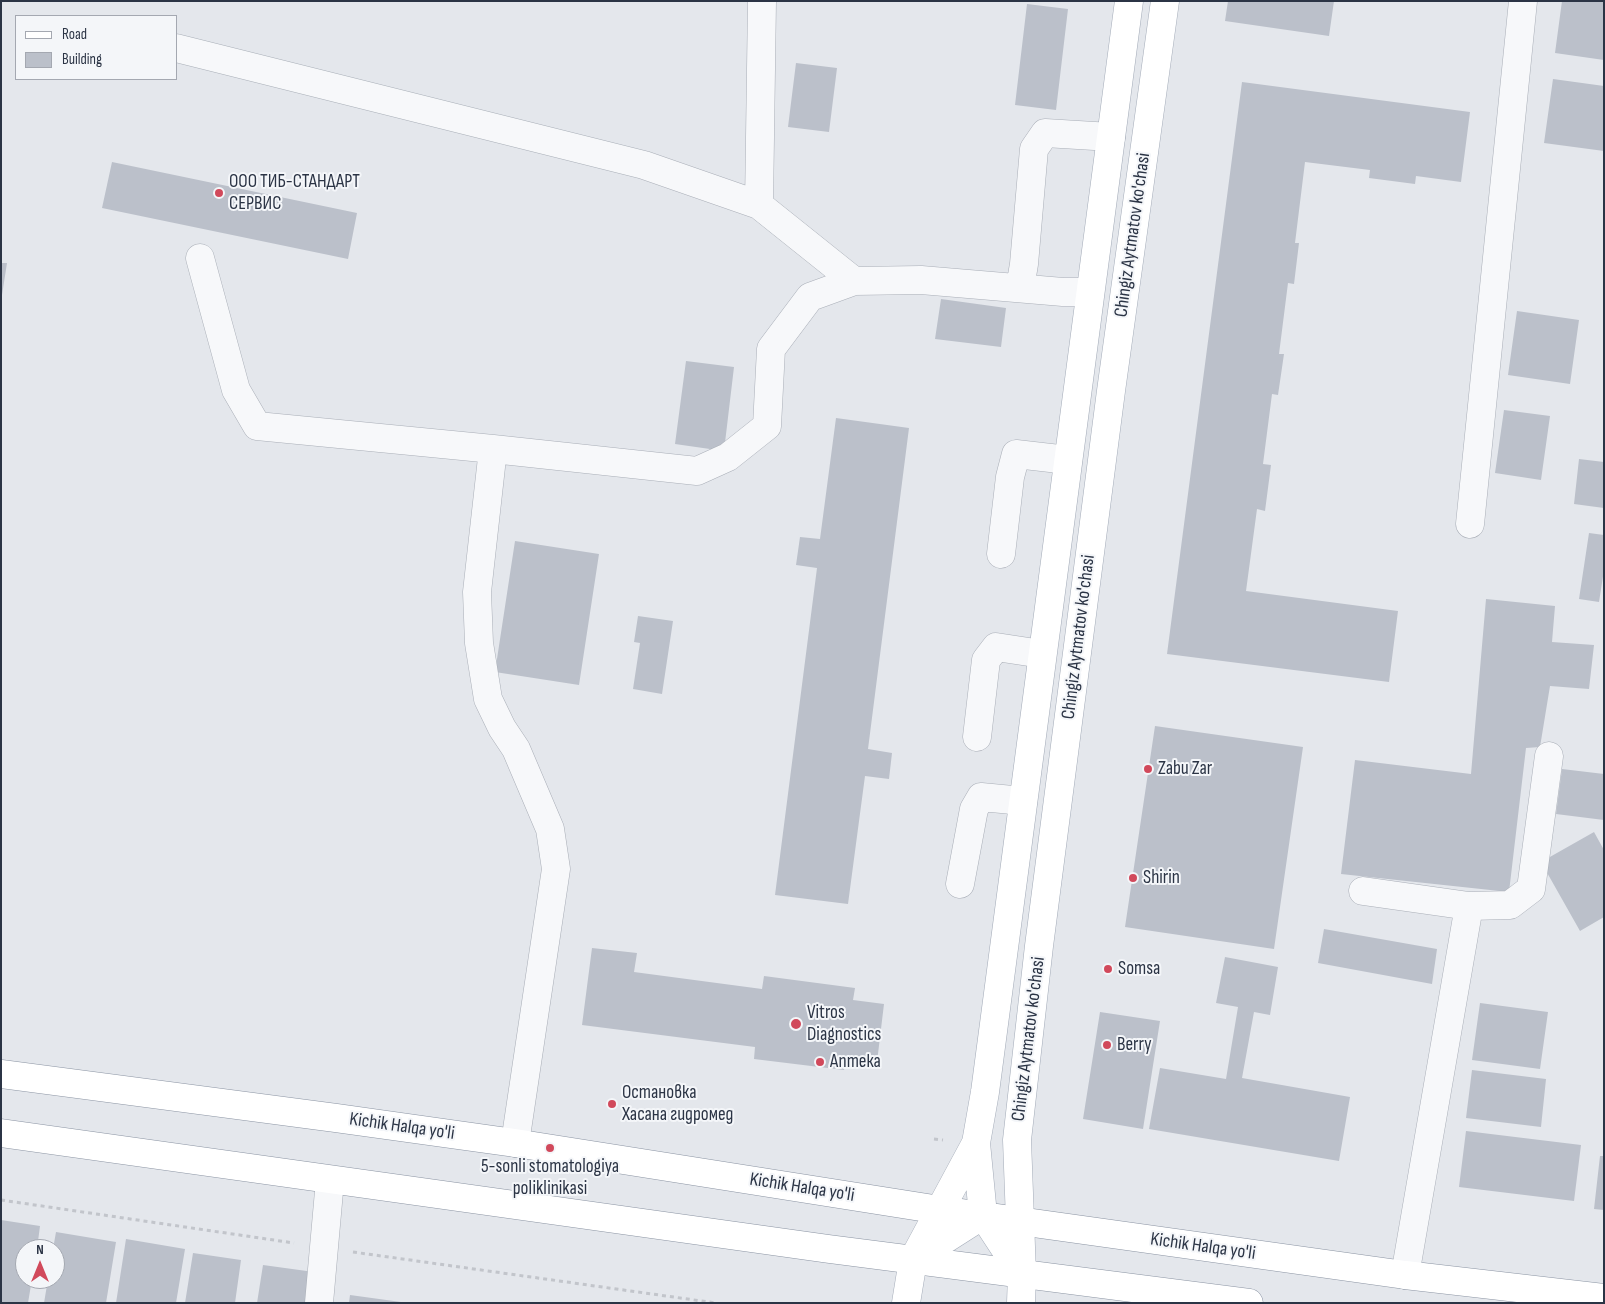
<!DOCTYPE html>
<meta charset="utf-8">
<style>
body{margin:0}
#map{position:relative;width:1605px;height:1304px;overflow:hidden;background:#e4e7ec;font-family:"Sofia Sans Condensed",sans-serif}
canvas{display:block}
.frame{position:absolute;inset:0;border:2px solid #2b3445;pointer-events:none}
.legend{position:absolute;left:15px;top:15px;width:162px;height:65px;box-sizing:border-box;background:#f4f6f9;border:1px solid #a4a8b1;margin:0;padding:6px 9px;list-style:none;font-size:15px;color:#2b3445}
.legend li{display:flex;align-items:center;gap:10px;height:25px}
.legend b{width:25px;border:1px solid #a4a8b1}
.north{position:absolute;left:15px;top:1239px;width:50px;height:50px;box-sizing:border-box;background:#f4f6f9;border:1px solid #a4a8b1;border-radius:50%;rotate:0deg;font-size:14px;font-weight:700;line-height:20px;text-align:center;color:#2b3445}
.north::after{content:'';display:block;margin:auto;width:18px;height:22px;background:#d1495b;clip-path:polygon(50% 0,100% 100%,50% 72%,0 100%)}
</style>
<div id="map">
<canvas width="1605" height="1304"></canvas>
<div class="frame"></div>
<ul class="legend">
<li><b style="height:6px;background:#fff"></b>Road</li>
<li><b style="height:14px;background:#bbc0ca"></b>Building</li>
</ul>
<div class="north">N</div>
</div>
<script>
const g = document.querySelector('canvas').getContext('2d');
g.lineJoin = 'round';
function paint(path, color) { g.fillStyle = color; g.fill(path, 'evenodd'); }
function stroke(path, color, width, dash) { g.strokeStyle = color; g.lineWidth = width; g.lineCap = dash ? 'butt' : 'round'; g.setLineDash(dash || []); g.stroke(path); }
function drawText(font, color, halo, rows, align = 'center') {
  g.font = font + ' "Sofia Sans Condensed",sans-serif'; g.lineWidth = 4; g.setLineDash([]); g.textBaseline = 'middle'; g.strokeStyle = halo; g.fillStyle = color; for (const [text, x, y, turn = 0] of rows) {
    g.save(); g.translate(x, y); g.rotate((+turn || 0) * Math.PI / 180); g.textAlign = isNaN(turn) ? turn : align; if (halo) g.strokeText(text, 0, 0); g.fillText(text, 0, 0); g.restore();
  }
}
paint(new Path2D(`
 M1228,1H1334L1329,36L1225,21Z
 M1562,1H1604V60L1555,53Z
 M1027,4L1068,9L1056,110L1015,105Z
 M796,63L837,68L829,132L788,127Z
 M1553,79L1604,86V151L1544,143Z
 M1242,82L1470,112L1461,182L1416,176L1415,184L1369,178L1370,170L1305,162L1295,243H1299L1294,284L1288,283L1279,354H1284L1278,395L1272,394L1263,464L1271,465L1265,511L1257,509L1246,591L1398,611L1389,682L1167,654Z
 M112,162L357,213L348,259L102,208Z
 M1,263H7L2,295H1Z
 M941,299L1006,308L1001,347L935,339Z
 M1517,311L1579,320L1570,384L1508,375Z
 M686,361L734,367L724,451L675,444Z
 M1504,410L1550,416L1541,480L1495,473Z
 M836,418L909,428L868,749L892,753L889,779L865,776L848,904L775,895L817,568L796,565L800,537L820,539Z
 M1579,459L1604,462V508L1574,504Z
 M1589,533L1604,535V570L1599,602L1579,599Z
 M515,541L599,554L579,685L495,672Z
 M1486,599L1555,606L1552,642L1594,645L1589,689L1550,686L1540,747L1526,748L1509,892L1341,874L1355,760L1471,774Z
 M638,616L673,621L662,694L633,689L640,643L634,642Z
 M1155,726L1303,747L1274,949L1125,927Z
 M1562,769L1604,774V820L1556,814Z
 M1594,832L1604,850V917L1580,931L1541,862Z
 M1324,929L1437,949L1432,984L1318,963Z
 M592,948L637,953L634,972L762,989L764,976L855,988L853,1000L884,1004L877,1062L846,1058L844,1070L754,1059L755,1047L582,1025Z
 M1225,957L1278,967L1270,1015L1254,1012L1242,1078L1350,1097L1339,1161L1149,1129L1160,1068L1226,1079L1238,1007L1216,1003Z
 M1480,1003L1548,1012L1540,1069L1472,1060Z
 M1100,1012L1160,1021L1143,1129L1083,1119Z
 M1472,1070L1546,1079L1541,1127L1466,1118Z
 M1466,1131L1581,1145L1574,1201L1459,1187Z
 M1600,1156H1604V1210L1594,1209Z
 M1,1220L40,1226L37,1249H25V1279H32L28,1303H1Z
 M56,1232L116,1242L106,1303H44L48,1279H55V1249H53Z
 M126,1239L185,1249L176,1303H116Z
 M193,1253L241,1260L235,1303H185Z
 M263,1265L314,1272L309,1303H257Z
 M350,1295L401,1302V1303H349Z`), '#bbc0ca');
const minor = new Path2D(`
 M176,48L644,165L759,205L854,281
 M759,205L762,1
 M200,258L236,390L257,426L493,449L477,592L479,643L488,699L502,728L516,749L550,829L556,869L515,1143
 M1020,288L1024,264L1034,149L1045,133L1111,137
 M493,449L697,471L728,457L767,426L771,349L810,297L854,281L921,280L1063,292H1090
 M1470,524L1523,1
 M1001,554L1010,477L1016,454L1068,460
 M977,737L986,660L996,647L1042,654
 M960,884L974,809L981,797L1023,801
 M1363,891L1469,906
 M1405,1275L1469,906L1510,905L1531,889L1549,756
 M319,1303L330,1180`);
const major = new Path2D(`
 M914,1259L983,1215
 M1021,1273L983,1215L976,1143L985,1092L1129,1
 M906,1303L913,1260L976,1143
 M1021,1303L1022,1274L1017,1140L1039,946L1111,391L1165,1`);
const highway = new Path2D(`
 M1,1074L336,1118L515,1143L940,1210L1405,1275L1604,1298
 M1,1133L829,1249L1249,1303`);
stroke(minor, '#a9aeb7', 29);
stroke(major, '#a3abb8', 29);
stroke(highway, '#8b94a3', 29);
stroke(new Path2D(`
 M934,1139L943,1140
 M1,1200L294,1243
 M353,1252L716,1303`), '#c2c5cb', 3, [4, 4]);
stroke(minor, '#f7f8fa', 28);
stroke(major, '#fff', 28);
stroke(highway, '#fff', 28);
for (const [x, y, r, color] of [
 [219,193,5,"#d1495b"],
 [1148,769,5,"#d1495b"],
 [1133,878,5,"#d1495b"],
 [1108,969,5,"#d1495b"],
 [796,1024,6,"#d1495b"],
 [1107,1045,5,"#d1495b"],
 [820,1062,5,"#d1495b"],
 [612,1104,5,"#d1495b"],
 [550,1148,5,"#d1495b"]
]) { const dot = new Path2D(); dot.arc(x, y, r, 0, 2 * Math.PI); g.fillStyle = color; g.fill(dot); stroke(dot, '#f4f6f9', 2); }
drawText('19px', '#2b3445', '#f4f6f9', [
 ["ООО ТИБ-СТАНДАРТ",229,182],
 ["СЕРВИС",229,204],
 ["Zabu Zar",1158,769],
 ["Shirin",1143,878],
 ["Somsa",1118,969],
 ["Vitros",807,1013],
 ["Diagnostics",807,1035],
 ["Berry",1117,1045],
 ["Аптека",830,1062],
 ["Остановка",622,1093],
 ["Хасана гидромед",622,1115],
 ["5-sonli stomatologiya",550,1167,"center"],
 ["poliklinikasi",550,1189,"center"]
], 'left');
drawText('19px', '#2b3445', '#f4f6f9', [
 ["Chingiz Aytmatov ko'chasi",1133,235,-82],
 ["Chingiz Aytmatov ko'chasi",1079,637,-83],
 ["Chingiz Aytmatov ko'chasi",1029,1039,-83],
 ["Kichik Halqa yo'li",402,1127,8],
 ["Kichik Halqa yo'li",802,1188,9],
 ["Kichik Halqa yo'li",1203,1247,8]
]);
</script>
